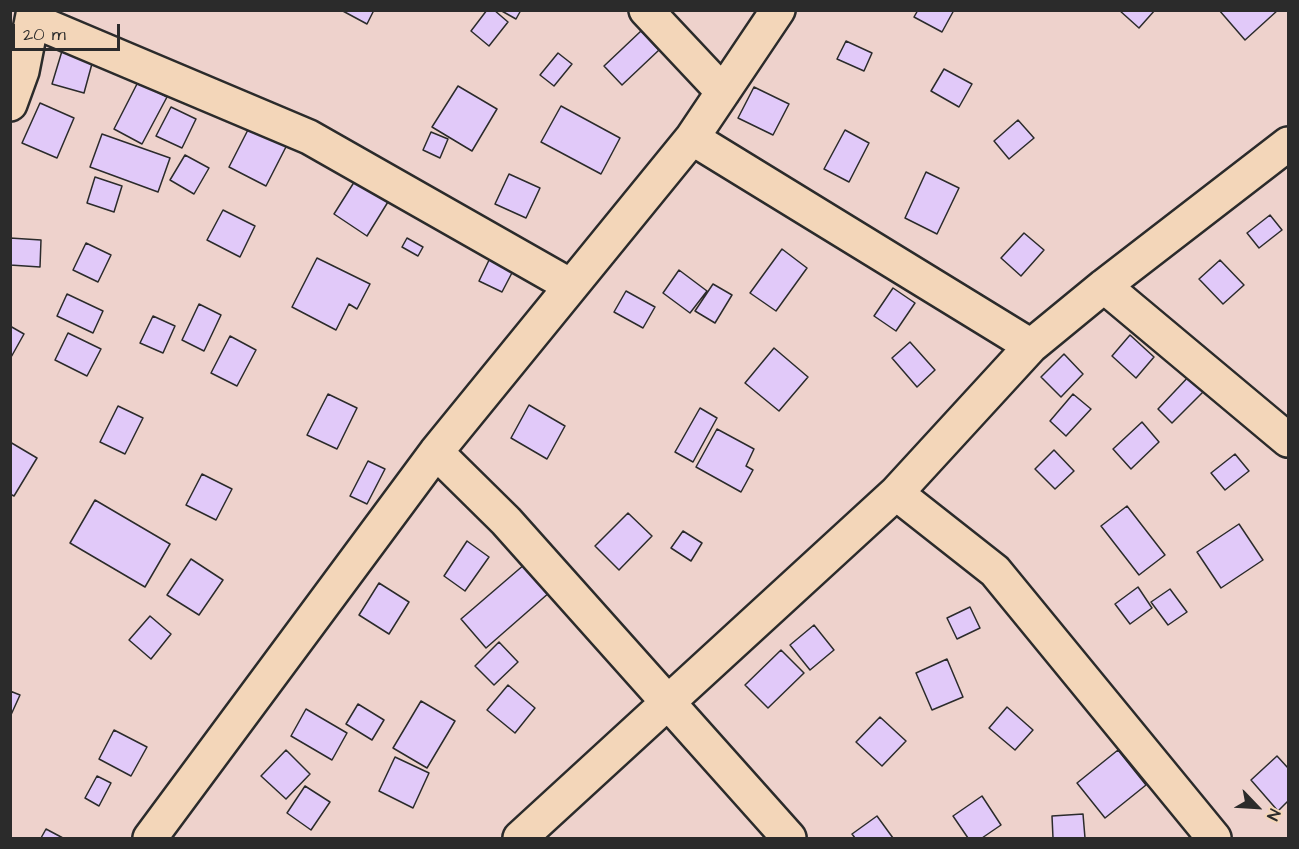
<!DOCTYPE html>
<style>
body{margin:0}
#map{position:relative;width:1299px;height:849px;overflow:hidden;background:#eed2cc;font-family:"Architects Daughter",sans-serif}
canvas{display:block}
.frame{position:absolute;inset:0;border:12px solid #2b2b2b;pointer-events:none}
.north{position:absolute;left:1227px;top:777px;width:60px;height:60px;-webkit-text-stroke:4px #f3d6b9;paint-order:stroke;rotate:115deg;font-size:16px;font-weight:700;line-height:24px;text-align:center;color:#2b2b2b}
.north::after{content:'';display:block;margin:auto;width:21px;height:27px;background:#2b2b2b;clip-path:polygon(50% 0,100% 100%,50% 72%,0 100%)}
.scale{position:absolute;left:12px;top:24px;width:108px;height:27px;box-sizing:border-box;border:3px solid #2b2b2b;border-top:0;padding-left:8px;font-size:18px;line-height:21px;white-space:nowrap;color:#2b2b2b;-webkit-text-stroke:4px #f3d6b9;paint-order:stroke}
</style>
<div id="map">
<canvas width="1299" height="849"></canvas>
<div class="frame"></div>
<div class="north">N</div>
<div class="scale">20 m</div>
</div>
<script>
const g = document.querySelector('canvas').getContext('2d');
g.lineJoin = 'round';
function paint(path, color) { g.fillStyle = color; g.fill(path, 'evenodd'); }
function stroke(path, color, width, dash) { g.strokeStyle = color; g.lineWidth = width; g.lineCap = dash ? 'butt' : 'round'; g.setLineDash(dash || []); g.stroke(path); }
const building = new Path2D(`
 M341,10H374L367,24Z
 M487,10H494L508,22L489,46L471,31Z
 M500,10H521L516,19Z
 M918,10H954L942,32L914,17Z
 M1119,10H1155L1139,28Z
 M1219,10H1278L1245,40Z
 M641,31L659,50L622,85L604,66Z
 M846,41L872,53L864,71L837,59Z
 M62,51L93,60L84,93L52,84Z
 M558,53L572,64L554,86L540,75Z
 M944,69L972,84L959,107L931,91Z
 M138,82L167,97L142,144L114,129Z
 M458,86L497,109L472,151L432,127Z
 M754,87L789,104L773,135L738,118Z
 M40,103L74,118L57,158L22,143Z
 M561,106L620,138L601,174L541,142Z
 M171,107L196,119L182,148L156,136Z
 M253,120L290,139L266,186L229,167Z
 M1018,120L1034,138L1009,159L994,141Z
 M845,130L869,143L849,182L824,169Z
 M431,132L448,139L440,158L423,150Z
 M102,134L170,158L158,192L90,167Z
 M185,155L209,168L194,194L170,180Z
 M926,172L959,188L937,234L905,218Z
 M509,174L540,188L526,218L495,204Z
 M358,176L391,197L367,236L334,214Z
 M95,177L122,186L114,212L87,203Z
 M223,210L255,226L240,257L207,240Z
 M1270,215L1282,230L1259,248L1247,233Z
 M1024,233L1044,250L1021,276L1001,258Z
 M10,238L41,240L40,267L10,265Z
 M407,238L423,247L418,256L402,247Z
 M86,243L111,255L98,282L73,270Z
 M782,249L807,268L776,311L750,293Z
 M491,256L515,267L502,292L479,281Z
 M317,258L370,284L357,309L349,304L336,330L292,307Z
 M1220,260L1244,285L1223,304L1199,279Z
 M679,270L707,291L690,313L663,293Z
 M713,284L732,295L715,323L695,311Z
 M893,288L915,303L896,331L874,316Z
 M626,291L655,307L643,328L614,312Z
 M67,294L103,311L93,333L57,316Z
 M199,304L221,315L204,351L182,340Z
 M153,316L175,326L163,353L140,343Z
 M10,326L24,334L10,359Z
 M68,333L101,349L87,376L55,360Z
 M1130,335L1154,357L1136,378L1112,356Z
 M230,336L256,350L237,386L211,373Z
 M910,342L935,370L917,387L892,358Z
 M774,348L808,377L779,411L745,383Z
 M1064,354L1083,374L1061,397L1041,377Z
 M1192,373L1207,388L1172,423L1158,409Z
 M328,394L357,408L337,449L307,435Z
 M1073,394L1091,409L1066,436L1050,421Z
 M529,405L565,426L547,459L511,438Z
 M118,406L143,418L125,454L100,442Z
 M700,408L717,418L693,462L675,452Z
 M1142,422L1159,442L1131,469L1113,449Z
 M717,429L754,449L746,466L753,470L741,492L696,467Z
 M10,442L37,458L14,496L10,494Z
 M1054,450L1074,471L1055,489L1035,469Z
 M1235,454L1249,471L1225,490L1211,473Z
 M368,461L385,469L367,504L350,496Z
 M202,474L232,489L216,520L186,505Z
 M95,500L170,544L145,587L70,543Z
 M1127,506L1165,555L1139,575L1101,526Z
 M628,513L652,536L619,570L595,546Z
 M1239,524L1263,560L1221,588L1197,552Z
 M683,531L702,543L691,561L671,548Z
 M467,541L489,557L465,591L444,576Z
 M191,559L223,580L199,615L167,595Z
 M525,564L550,592L486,648L461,619Z
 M379,583L409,602L389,634L359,615Z
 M1138,587L1152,608L1130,624L1115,604Z
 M1170,589L1187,612L1168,625L1151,602Z
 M970,607L980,628L957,639L947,618Z
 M150,616L171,634L151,659L129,640Z
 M814,625L834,650L810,670L790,645Z
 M499,642L518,662L494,685L475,666Z
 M781,650L804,673L768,708L745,685Z
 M947,659L963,697L932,710L916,673Z
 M508,685L535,708L515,733L487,710Z
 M10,691L20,695L10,717Z
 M421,701L455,721L427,768L393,748Z
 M358,704L384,720L372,740L346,724Z
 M1007,707L1033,730L1015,750L989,728Z
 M306,709L347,733L332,760L291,736Z
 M880,717L906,741L882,766L856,742Z
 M114,730L147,747L131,776L99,759Z
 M286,750L310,774L286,799L261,776Z
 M1118,750L1146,785L1105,818L1077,783Z
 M1277,756L1288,768V801L1278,811L1251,780Z
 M395,757L429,773L413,808L379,791Z
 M97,776L111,783L99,806L85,798Z
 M305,786L330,802L311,830L287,813Z
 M982,796L1001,825L982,838H968L953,816Z
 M1083,814L1085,838H1053L1052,816Z
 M877,816L893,838H855L852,834Z
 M46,829L63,838H41Z`);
paint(building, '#e1c9f9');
stroke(building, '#2b2b2b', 1.5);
const street = new Path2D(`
 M646,10L723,92
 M32,20L309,137L571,286
 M10,104L22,71L34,10
 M692,138L1031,346
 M1104,286L1288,440
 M436,452L506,521L789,838
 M896,493L995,571L1214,838
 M150,838L436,452L692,138L778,10
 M520,838L896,493L1031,346L1104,286L1288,144`);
stroke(street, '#2b2b2b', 38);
stroke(street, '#f3d6b9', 33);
</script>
